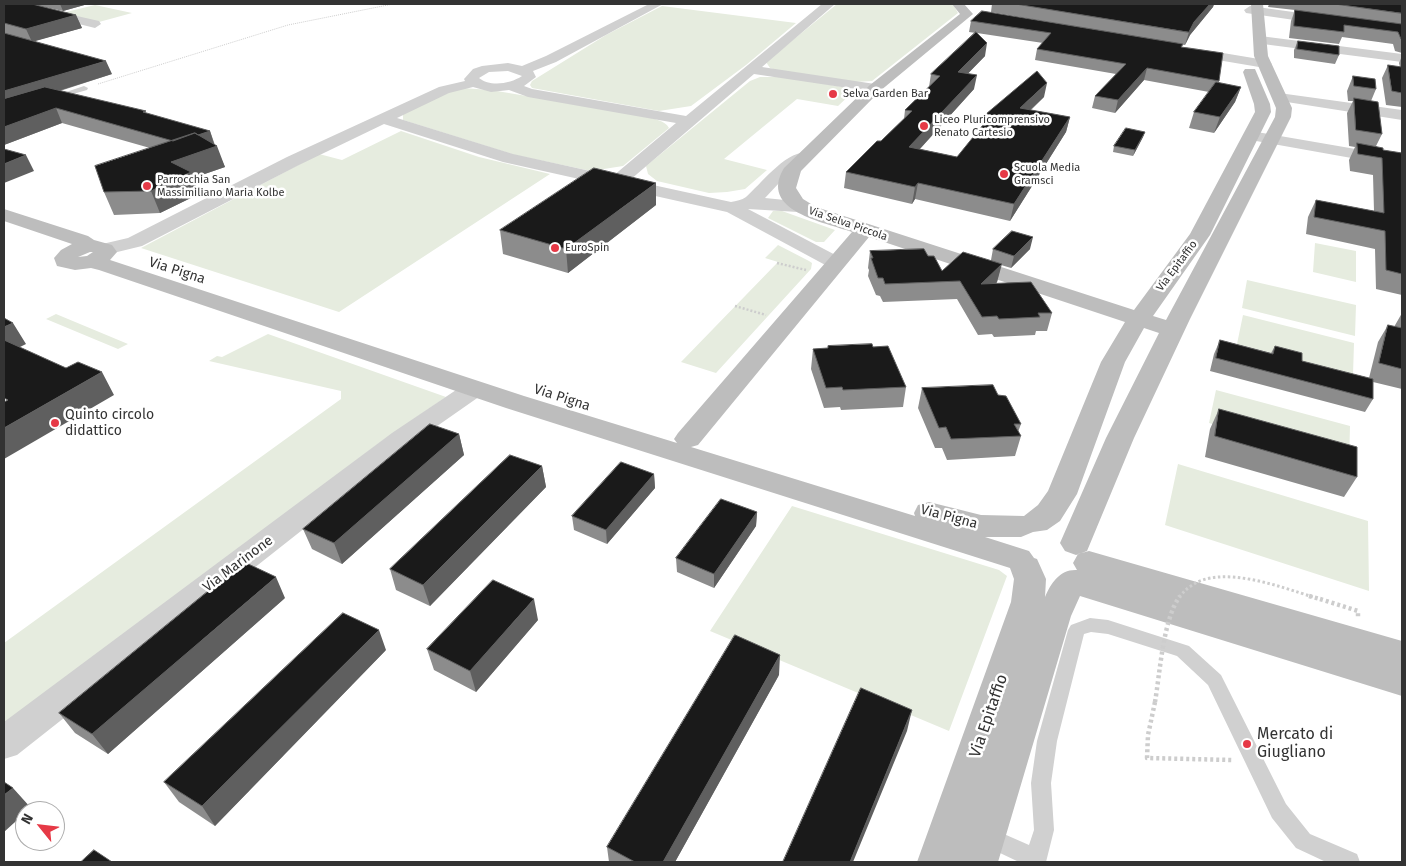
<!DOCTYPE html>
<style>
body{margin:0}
#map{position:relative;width:1406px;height:866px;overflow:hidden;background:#fff;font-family:"Fira Sans",sans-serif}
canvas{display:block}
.frame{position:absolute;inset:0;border:5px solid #333;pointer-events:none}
.north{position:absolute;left:15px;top:801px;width:50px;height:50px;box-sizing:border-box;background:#fff;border:1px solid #adadad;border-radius:50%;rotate:299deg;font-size:14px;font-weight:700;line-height:20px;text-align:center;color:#333}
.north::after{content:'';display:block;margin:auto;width:18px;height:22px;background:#e63946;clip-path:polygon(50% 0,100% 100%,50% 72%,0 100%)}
</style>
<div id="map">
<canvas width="1406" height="866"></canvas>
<div class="frame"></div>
<div class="north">N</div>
</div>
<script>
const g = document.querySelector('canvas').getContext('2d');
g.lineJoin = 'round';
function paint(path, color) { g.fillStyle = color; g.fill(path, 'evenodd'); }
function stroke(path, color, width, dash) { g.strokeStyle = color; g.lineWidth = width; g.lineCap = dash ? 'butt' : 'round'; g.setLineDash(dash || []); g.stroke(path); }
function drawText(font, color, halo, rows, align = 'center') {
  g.font = font + ' "Fira Sans",sans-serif'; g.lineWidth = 5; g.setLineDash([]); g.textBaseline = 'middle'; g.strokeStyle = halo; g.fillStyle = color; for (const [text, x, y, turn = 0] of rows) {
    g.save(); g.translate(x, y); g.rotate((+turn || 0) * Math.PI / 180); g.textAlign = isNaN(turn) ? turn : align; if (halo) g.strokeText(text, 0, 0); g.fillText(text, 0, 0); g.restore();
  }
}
paint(new Path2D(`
 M837,4H953L958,13L872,81L855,82L779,71L770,68L766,62Z
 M95,5L132,13L99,22L62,13Z
 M662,6L796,23L746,65L691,106L659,111L532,88L530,85L532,81L606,35Z
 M760,77H784L849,88L854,91L838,106L797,99L724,159L767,170L745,189L727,192L709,193L657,181L648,174L646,166L750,81Z
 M462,88L491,90L645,116C653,119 665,120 669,128L623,166L591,171L515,155L403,120V114L449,92Z
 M401,131L479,157L550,174L339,312L141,248L319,154L342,160Z
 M773,211H782L835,230L824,242H816L768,218Z
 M1315,243L1356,251V282L1313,272Z
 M778,245L809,261L812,263L811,269L716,373L681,362L778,262L765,258Z
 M1247,280L1356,305L1355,336L1242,308Z
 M56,314L128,344L118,349L46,319Z
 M1243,315L1354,343L1353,375L1237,344Z
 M268,334L446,397L382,441L4,726V643L341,399V391L209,361L217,356L222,357Z
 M1216,390L1350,426L1349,463L1209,423Z
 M1178,464L1368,521L1369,591L1165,525Z
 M792,506L999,570L1007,576L949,731L710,631Z`), '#e6ecdf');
stroke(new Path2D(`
 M98,84L288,25L393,4`), '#cdcdcd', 1, [1, 1]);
stroke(new Path2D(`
 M777,263L806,270
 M735,306L766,315`), '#cdcdcd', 2.5, [2, 2]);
stroke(new Path2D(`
 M1320,599L1358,611V618
 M1155,702L1148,735L1147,758L1232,760`), '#cdcdcd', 4.5, [3, 3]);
paint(new Path2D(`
 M84,86L88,88L87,90L52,100L48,98Z
 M1090,618L1108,620L1189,646L1221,675L1286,804L1310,834L1357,854L1360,862H1326L1296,848L1272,818L1208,685L1177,656L1108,634L1091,632L1084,634L1057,741L1051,783L1054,830L1046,862H1019L981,844L978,837L981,830L988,827L1029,845L1034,830L1031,783L1037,741L1068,630L1071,625Z`), '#d0d0d0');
paint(new Path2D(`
 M4,4H24L99,21L101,24L95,28L6,6Z
 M649,4H663L556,62L533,71L536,77L524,86L532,89L686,116L822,4H835L762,67L875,84L880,85L882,88L880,91L875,92L754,74L630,180L731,202C736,201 742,200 746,197C761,184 788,148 809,153L811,157L809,161L780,182L765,198L805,202L807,206L805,210L798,212L748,209L843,259L846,263L843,267L836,269L829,267L727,212L503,162L384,124L299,165L142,246L105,255L98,253L95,249L98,245L128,238L287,157L439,87L465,81L464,79L473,69L482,66L508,63L522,66L546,56ZM508,71L522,76C510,84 490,87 479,78L489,72ZM473,87L491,92L509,90L528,97L676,123L613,176L513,154L397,118L449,93Z
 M1250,6L1329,17L1335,21L1329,25L1246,13L1244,10Z
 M1260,36L1402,54V62L1255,43L1254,40Z
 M1187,47L1265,60L1272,64L1265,68L1182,54L1180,51L1182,48Z
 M1279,93L1402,110V120L1274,100L1272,97L1274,94Z
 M1251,131L1402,157V167L1245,139L1243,136L1245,133Z
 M474,381L483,384L486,389L483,394L410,445L17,755L4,759V722L392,433L465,384Z`), '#d0d0d0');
paint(new Path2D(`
 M952,4H964L973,14L880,91L801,171L796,188L803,199L816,207L1134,310L1190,234L1255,112L1254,104L1243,72L1245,69H1255L1270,104L1271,112L1210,235L1153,316L1166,320L1275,117L1276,108L1254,56L1251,4H1263L1268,56L1292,108L1291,117L1190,319L1134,438L1087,551L1076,555L1065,551L1060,543L1106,438L1159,333L1144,328L1125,362L1077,494L1060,521L1047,530L1033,532L1021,537H985L1029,551L1034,558L1037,559L1046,579L1045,597C1051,583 1060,569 1077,570L1073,563L1078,554L1089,551L1402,641V696L1080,596L1071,616L998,862H917L1011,602L1014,579L1010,568L506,408L99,270L91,268L75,270L57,266L54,258L61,250L72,244L4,221V209L88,236L94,240L112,245L117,252L110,260L524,396L677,443L674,439L678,433L852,232C824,222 758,211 784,168L870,85L960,14ZM869,237L1125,322L1101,362L1048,491L1038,505L1024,516L981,515L929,502L918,505L914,513L915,516L691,447L698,445ZM90,252H93L87,256L78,257Z`), '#bdbdbd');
stroke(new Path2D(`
 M1179,597C1183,593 1186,589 1191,586C1221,564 1281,587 1313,597`), '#cdcdcd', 3, [2.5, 2.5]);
stroke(new Path2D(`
 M1309,596L1320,599
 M1155,702C1160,673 1163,619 1180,596`), '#cdcdcd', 4.5, [3, 3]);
paint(new Path2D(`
 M4,4H88L63,11L36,5L76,15L82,28L34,41L112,74L60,91L147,114L210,131L215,145L225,167L193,178L199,194L160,213L114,215L104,192L150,148L62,123L4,145Z
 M992,4H1214L1213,7L1190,35L1185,45L991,12Z
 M1269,4H1402V53L1395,51L1393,44L1342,37L1339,44L1289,38L1291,21L1295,10L1268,7Z
 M971,21L1183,44L1182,47L1219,81V83L1241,87L1235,102L1214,133L1189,128L1194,112L1209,92L1144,80L1115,113L1092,108L1095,96L1116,74L1035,60L1037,49L1043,43L977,33L985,56L968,73L974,89L920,149L957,157L985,123L986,114L1044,97L1031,110L1070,117L1066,132L1010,221L915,199L912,204L844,188L846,172L881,141L904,119L905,110L929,87L931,74L976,33L969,32Z
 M1298,41L1339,55L1335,64L1294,58V50Z
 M1402,56V107L1386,105L1382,78L1388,65L1400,67L1399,63Z
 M1353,76L1376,89L1371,101L1382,134L1376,146L1383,150L1402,153V295L1376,289L1375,249L1306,234L1308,217L1316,200L1374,211L1373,175L1350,171L1349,160L1355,147L1349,146L1347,113L1353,101H1348L1347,91Z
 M1145,132L1143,137L1133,156L1113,152L1114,146Z
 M656,205L568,273L503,254L500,230Z
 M993,249H1030L1011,268L1001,265L997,282L996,284L1052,313L1047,331H1036L1035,335L994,337L992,334L978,335L957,299L883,302L880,296L876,295L868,276L869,270L868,268L870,251L928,256L942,271L991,260Z
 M1402,313V389L1373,382V399L1365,412L1210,371L1214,354L1220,340L1271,353L1275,346L1302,361L1369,378L1378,342L1388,325L1394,327Z
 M873,347L906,387L903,407L841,410L840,407L824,408L811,369L813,349Z
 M922,388L998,395L1021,424L1018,432L1021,436L1015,456L947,460L942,448H935L918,408Z
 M1219,409L1357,477L1344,497L1205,457L1210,429Z
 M459,434L464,455L342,564L312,549L303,529Z
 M542,466L546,487L430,606L396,590L390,569Z
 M654,474L655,488L607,544L574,530L572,516Z
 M757,512L756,526L714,588L677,572L676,558Z
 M285,598L108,754L75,733L59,713Z
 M538,620L476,692L434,670L427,649Z
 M386,650L215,826L179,802L164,782Z
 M779,675L675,862H609L607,847Z`), '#8c8c8c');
paint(new Path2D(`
 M60,4H88L63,11Z
 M1210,4H1214L1213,7L1190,35L1185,45L1189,32L1194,22Z
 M76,15L82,28L32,42L26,29Z
 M987,43L985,56L956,86L958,72Z
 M106,61L112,74L4,108V91Z
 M1147,68L1144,80L1115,113L1118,100Z
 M977,75L974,89L907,163L909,147Z
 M1047,83L1044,97L1016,123L1020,108Z
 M1241,87L1235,102L1214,133L1220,117Z
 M56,108L62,123L4,145V127Z
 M1070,117L1066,132L1010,221L1014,204Z
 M210,131L215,147L177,142Z
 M1145,132L1143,137L1133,156L1135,150Z
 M217,146L225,167L193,178L199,194L160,213L151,191L171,162Z
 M26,155L34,171L4,183V164Z
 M656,183V205L568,273L566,249Z
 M918,183L915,199L912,204L915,187Z
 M1033,237L1030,249L1011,268L1014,256Z
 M1002,264L997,282L977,302L981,284Z
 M13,323L26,344L4,355V327Z
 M102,372L114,395L4,459V428Z
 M459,434L464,455L342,564L334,543Z
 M542,466L546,487L430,606L423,585Z
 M654,474L655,488L607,544L606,530Z
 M757,512L756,526L714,588V574Z
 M276,577L285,598L108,754L92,734Z
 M534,599L538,620L476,692L470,671Z
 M379,630L386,650L215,826L202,806Z
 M780,655L779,675L675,862H663Z
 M912,710L907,731L853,862H850Z
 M13,788L31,808L28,811H25V813L4,832V795Z`), '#5f5f5f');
const building = new Path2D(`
 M4,4H32L76,15L26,29L4,23Z
 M1016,4H1210L1194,22L1189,32Z
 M1335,4H1402V13Z
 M1295,10L1402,24V39H1401L1398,32L1344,25V32L1294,26Z
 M982,11L1183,44L1181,47L1223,53L1219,81L1147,68L1118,100L1095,96L1126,64L1037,49L1051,33L971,21Z
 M976,32L987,43L958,72L977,75L909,147L957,157L991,115L986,114L1037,71L1047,83L1020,108L1070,117L1014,204L918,183L915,187L846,172L877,141H881L912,111L905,110L940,76L931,74Z
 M4,33L106,61L4,91Z
 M1298,41L1339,46V55L1297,49Z
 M1388,65L1402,67V93L1392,91Z
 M1353,76L1375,79L1376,89L1354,86Z
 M1216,82L1241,87L1220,117L1194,112Z
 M45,87L146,111L143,112L210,131L198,135L195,133L173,141L56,108L4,127V99Z
 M1354,98L1378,102L1382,134L1356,130Z
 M1126,128L1145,132L1135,150L1114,146Z
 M195,133L217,146L171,162L191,172L151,191L104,192L95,166Z
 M1357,143L1383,148V150L1402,153V274L1386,270L1385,231L1314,217L1316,200L1384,213L1382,158L1358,154Z
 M4,149L26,155L4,164Z
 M594,168L656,183L566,249L500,230Z
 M1012,231L1033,237L1014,256L993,249Z
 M924,249L928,256H934L942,271L963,252L1002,264L981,284L1031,282L1052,313H1038L1040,317L999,319L997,316L982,317L960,281L885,284L883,278H878L871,258H873L870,251Z
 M4,318L13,323L4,327Z
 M1388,325L1402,328V369L1379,363Z
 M4,340L66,368L78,362L102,372L4,428V402L8,400L4,398Z
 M1220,340L1273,354L1275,346L1302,353V361L1373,379V399L1216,358Z
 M872,344L873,347L888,346L906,387L843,390L842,387L826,388L813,349L828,348V346Z
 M993,385L998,395L1006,396L1021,424H1014L1021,436L951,439L946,427L939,428L922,388Z
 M1219,409L1357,447V477L1215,436Z
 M430,424L459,434L334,543L303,529Z
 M510,455L542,466L423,585L390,569Z
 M621,462L654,474L606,530L572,516Z
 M721,499L757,512L714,574L676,558Z
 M244,562L276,577L92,734L59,713Z
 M493,580L534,599L470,671L427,649Z
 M343,613L379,630L202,806L164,782Z
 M735,635L780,655L663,862H635L607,847Z
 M861,688L912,710L850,862H783Z
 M4,782L13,788L4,795Z
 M94,850L112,862H81Z`);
paint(building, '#1a1a1a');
stroke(building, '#5f5f5f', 1);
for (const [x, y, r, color] of [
 [833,94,5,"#e63946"],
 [924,126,5,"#e63946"],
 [1004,174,5,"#e63946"],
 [147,186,5,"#e63946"],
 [555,248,5,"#e63946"],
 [55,423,5,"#e63946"],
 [1247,744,5,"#e63946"]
]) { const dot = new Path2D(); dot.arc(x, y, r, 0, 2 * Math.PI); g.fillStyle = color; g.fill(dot); stroke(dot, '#fff', 2); }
drawText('11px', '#333', '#fff', [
 ["Selva Garden Bar",843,94],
 ["Liceo Pluricomprensivo",934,120],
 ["Renato Cartesio",934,133],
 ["Scuola Media",1014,168],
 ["Gramsci",1014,181],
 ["Parrocchia San",157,180],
 ["Massimiliano Maria Kolbe",157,193],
 ["EuroSpin",565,248]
], 'left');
drawText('11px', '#333', '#fff', [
 ["Via Selva Piccola",848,224,19],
 ["Via Epitaffio",1177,266,-53]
]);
drawText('14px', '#333', '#fff', [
 ["Via Pigna",177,271,18],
 ["Via Pigna",562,398,18],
 ["Via Pigna",949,517,15],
 ["Via Marinone",238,564,-37]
]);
drawText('14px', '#333', '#fff', [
 ["Quinto circolo",65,415],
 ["didattico",65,431]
], 'left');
drawText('16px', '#333', '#fff', [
 ["Via Epitaffio",989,716,-71]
]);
drawText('16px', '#333', '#fff', [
 ["Mercato di",1257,735],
 ["Giugliano",1257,753]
], 'left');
</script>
